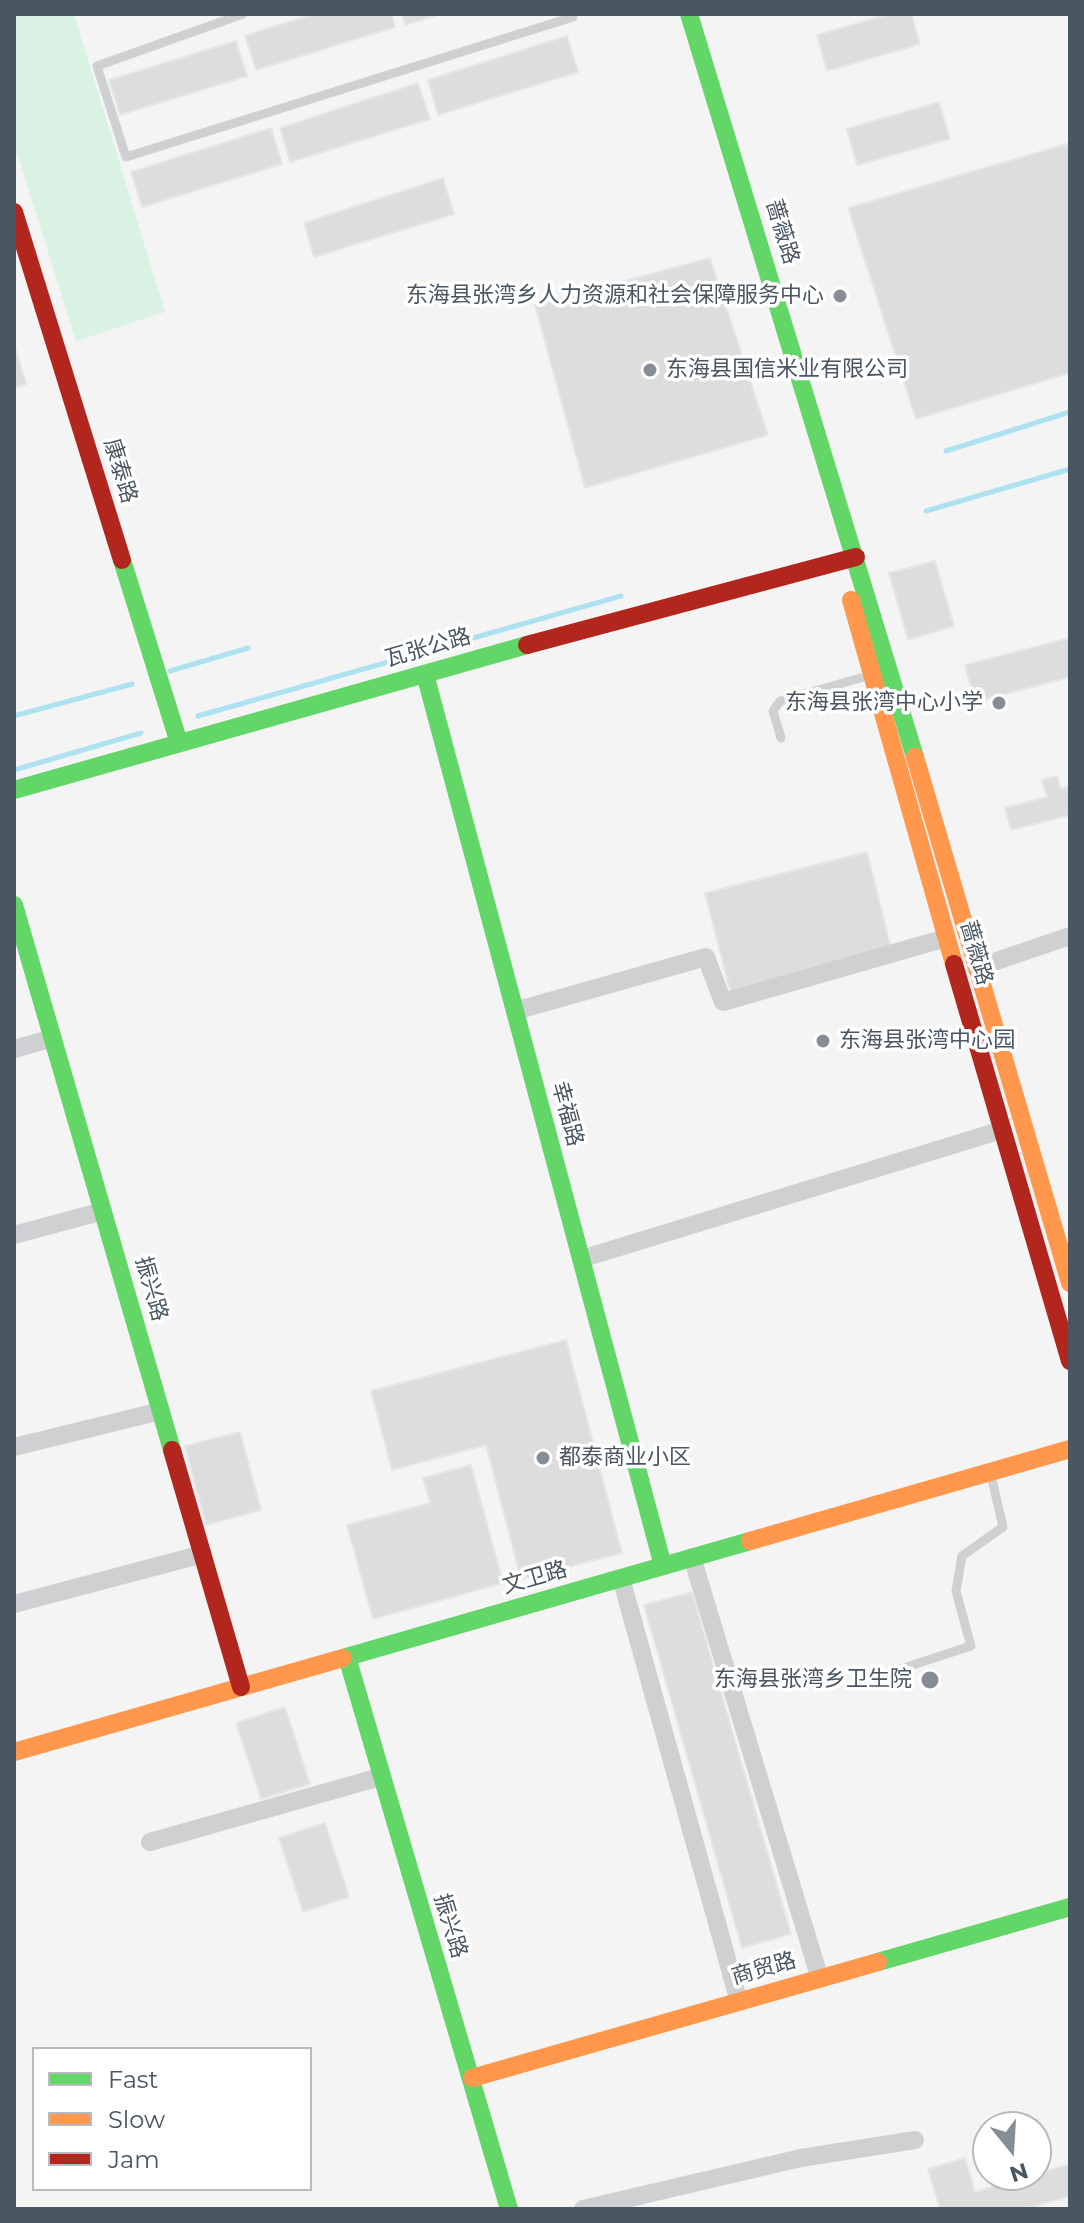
<!DOCTYPE html>
<meta charset="utf-8">
<style>
body{margin:0}
#map{position:relative;width:1084px;height:2223px;overflow:hidden;background:#f4f4f4;font-family:Montserrat,sans-serif}
canvas{display:block}
.frame{position:absolute;inset:0;border:16px solid #4a5661;pointer-events:none}
.legend{position:absolute;left:32px;top:2047px;width:280px;height:144px;box-sizing:border-box;background:#fff;border:2px solid #b7bbc0;margin:0;padding:10px 14px;list-style:none;font-size:24px;color:#4a5661}
.legend li{display:flex;align-items:center;gap:16px;height:40px}
.legend b{width:40px;border:2px solid #b7bbc0}
.north{position:absolute;left:972px;top:2111px;width:80px;height:80px;box-sizing:border-box;background:#fff;border:2px solid #b7bbc0;border-radius:50%;rotate:162deg;font-size:22px;font-weight:700;line-height:32px;text-align:center;color:#4a5661}
.north::after{content:'';display:block;margin:auto;width:28px;height:36px;background:#868d94;clip-path:polygon(50% 0,100% 100%,50% 72%,0 100%)}
</style>
<div id="map">
<canvas width="1084" height="2223"></canvas>
<div class="frame"></div>
<ul class="legend">
<li><b style="height:10px;background:#63d668"></b>Fast</li>
<li><b style="height:10px;background:#ff974d"></b>Slow</li>
<li><b style="height:10px;background:#b3261e"></b>Jam</li>
</ul>
<div class="north">N</div>
</div>
<script>
const g = document.querySelector('canvas').getContext('2d');
g.lineJoin = 'round';
function paint(path, color) { g.fillStyle = color; g.fill(path, 'evenodd'); }
function stroke(path, color, width, dash) { g.strokeStyle = color; g.lineWidth = width; g.lineCap = dash ? 'butt' : 'round'; g.setLineDash(dash || []); g.stroke(path); }
function drawText(font, color, halo, rows, align = 'center') {
  g.font = font + ' Montserrat,"Noto Sans SC",sans-serif'; g.lineWidth = 7; g.setLineDash([]); g.textBaseline = 'middle'; g.strokeStyle = halo; g.fillStyle = color; for (const [text, x, y, turn = 0] of rows) {
    g.save(); g.translate(x, y); g.rotate((+turn || 0) * Math.PI / 180); g.textAlign = isNaN(turn) ? turn : align; if (halo) g.strokeText(text, 0, 0); g.fillText(text, 0, 0); g.restore();
  }
}
paint(new Path2D(`
 M14,14H74L165,312L76,341L14,143Z`), '#d9f2e3');
stroke(new Path2D(`
 M946,451L1070,412
 M926,511L1070,469
 M170,671L248,648
 M14,716L132,684
 M198,716L621,596
 M14,770L141,733`), '#aee2f0', 5);
const building = new Path2D(`
 M313,14H391L395,27L256,70L245,36Z
 M402,14H440L405,25Z
 M890,14H911L920,44L827,71L817,35Z
 M567,36L578,72L438,115L428,80Z
 M236,41L247,76L120,115L109,80Z
 M418,83L430,119L290,162L280,128Z
 M939,102L950,139L857,165L847,129Z
 M271,128L282,164L142,207L131,172Z
 M1070,143V373L916,419L848,208Z
 M443,178L454,214L314,257L304,223Z
 M710,258L768,435L585,488L535,305Z
 M14,344L26,384L14,388Z
 M935,561L954,626L908,640L889,573Z
 M1070,638V677L975,702L965,665Z
 M1057,776L1061,789L1070,786V815L1011,830L1005,808L1047,797L1042,780Z
 M867,852L892,952L731,994L705,893Z
 M566,1340L622,1553L521,1579L486,1445L392,1470L371,1391Z
 M240,1432L261,1510L206,1525L185,1446Z
 M471,1465L503,1583L373,1619L347,1525L430,1503L423,1478Z
 M692,1592L791,1934L742,1948L644,1605Z
 M285,1707L310,1784L261,1799L236,1723Z
 M325,1823L349,1897L303,1912L279,1838Z
 M965,2158L975,2192L1070,2164V2196L1025,2209H940L928,2169Z`);
paint(building, '#ddddde');
stroke(building, '#e5e6e7', 2);
stroke(new Path2D(`
 M243,14L97,66L126,157L573,17L572,14
 M781,738L773,711L780,701L867,676
 M885,1674L971,1646L956,1591L962,1556L1003,1527L991,1475`), '#ced0d2', 9);
stroke(new Path2D(`
 M976,968L1070,936
 M515,1011L706,957L723,1002L946,938
 M14,1049L53,1038
 M14,1235L103,1211
 M581,1259L1002,1130
 M14,1447L161,1411
 M692,1557L820,1979
 M621,1578L739,2002
 M14,1604L203,1554
 M150,1842L380,1777
 M583,2209L801,2158L915,2140`), '#ced0d2', 18);
stroke(new Path2D(`
 M689,14L915,757
 M122,560L179,743
 M425,674L663,1566
 M14,790L527,645
 M14,905L172,1450
 M347,1657L509,2209
 M343,1658L750,1541
 M878,1962L1070,1907`), '#63d668', 18);
stroke(new Path2D(`
 M851,600L954,964
 M915,757L1070,1283
 M750,1541L1070,1449
 M14,1752L343,1658
 M472,2078L878,1962`), '#ff974d', 18);
stroke(new Path2D(`
 M14,212L122,560
 M527,645L856,557
 M954,964L1070,1361
 M172,1450L241,1687`), '#b3261e', 18);
for (const [x, y, r, color] of [
 [840,296,8,"#868d94"],
 [650,370,8,"#868d94"],
 [999,703,8,"#868d94"],
 [823,1041,8,"#868d94"],
 [543,1458,8,"#868d94"],
 [930,1680,10,"#868d94"]
]) { const dot = new Path2D(); dot.arc(x, y, r, 0, 2 * Math.PI); g.fillStyle = color; g.fill(dot); stroke(dot, '#fff', 3); }
drawText('22px', '#4a5661', '#fff', [
 ["蔷薇路",782,232,73],
 ["康泰路",120,471,73],
 ["瓦张公路",428,648,-16],
 ["蔷薇路",976,953,74],
 ["幸福路",567,1114,75],
 ["振兴路",151,1289,74],
 ["文卫路",535,1578,-16],
 ["振兴路",450,1926,73],
 ["商贸路",764,1969,-16]
]);
drawText('22px', '#4a5661', '#fff', [
 ["东海县张湾乡人力资源和社会保障服务中心",824,296],
 ["东海县国信米业有限公司",666,370,"left"],
 ["东海县张湾中心小学",983,703],
 ["东海县张湾中心园",839,1041,"left"],
 ["都泰商业小区",559,1458,"left"],
 ["东海县张湾乡卫生院",912,1680]
], 'right');
</script>
